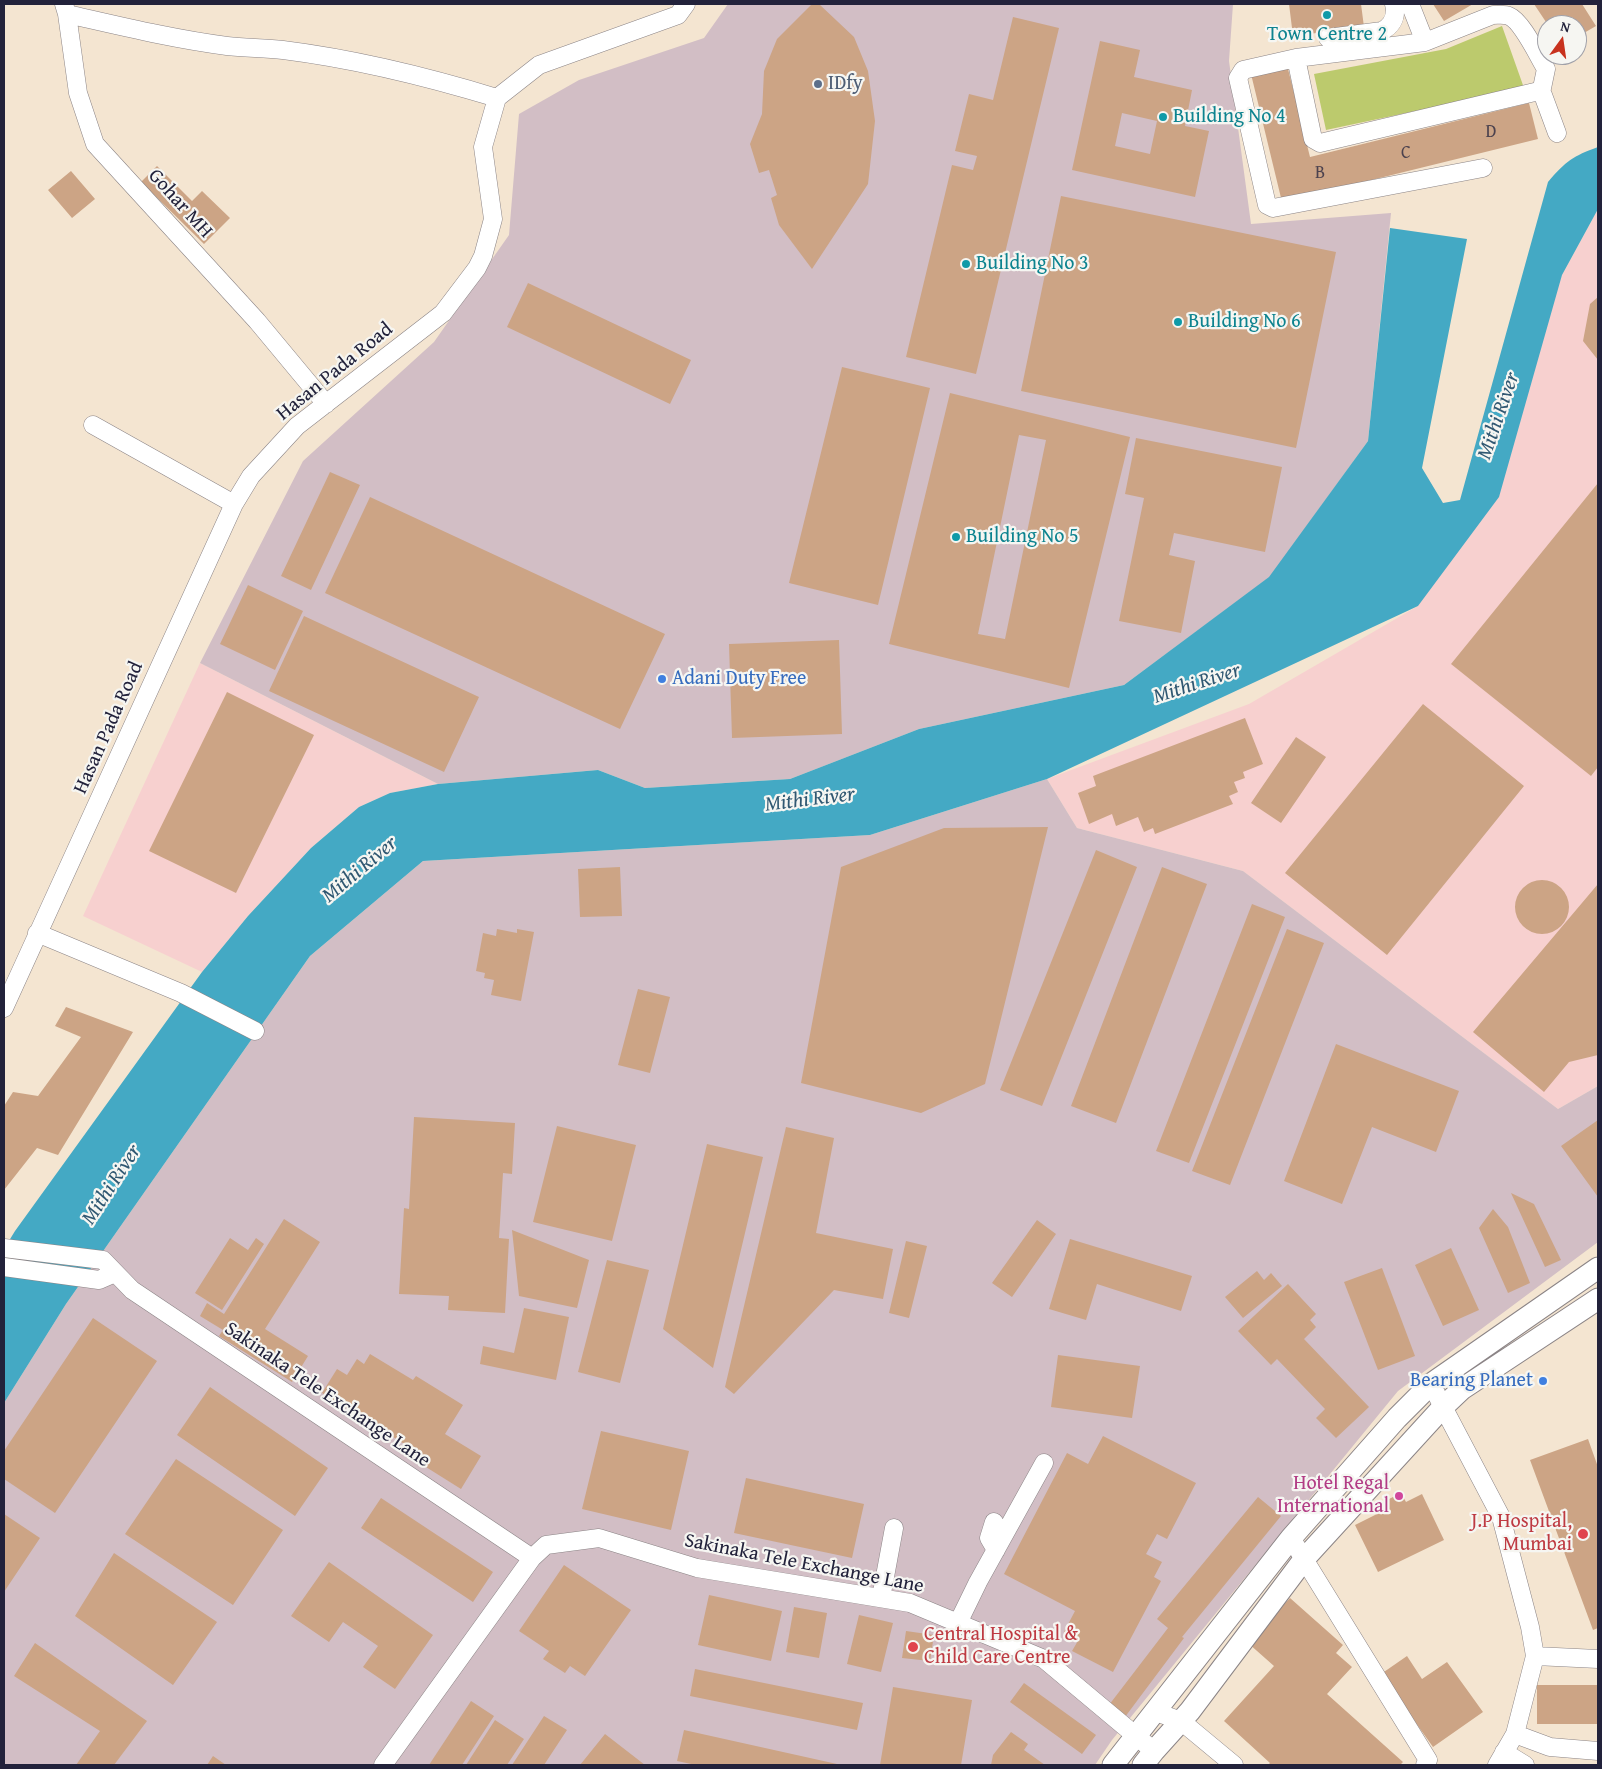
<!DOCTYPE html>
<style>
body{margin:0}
#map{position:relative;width:1602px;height:1769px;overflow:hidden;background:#f4e5d1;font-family:"Gentium Book Plus",serif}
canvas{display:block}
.frame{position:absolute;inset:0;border:5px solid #22223b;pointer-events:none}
.north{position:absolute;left:1537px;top:15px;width:50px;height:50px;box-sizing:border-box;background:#f6f6f2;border:1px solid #a1a1a9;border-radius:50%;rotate:14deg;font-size:14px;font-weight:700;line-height:20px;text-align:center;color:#22223b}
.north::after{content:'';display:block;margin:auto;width:18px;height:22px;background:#c8321e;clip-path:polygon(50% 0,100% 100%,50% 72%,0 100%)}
</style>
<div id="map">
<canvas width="1602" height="1769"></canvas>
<div class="frame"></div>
<div class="north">N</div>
</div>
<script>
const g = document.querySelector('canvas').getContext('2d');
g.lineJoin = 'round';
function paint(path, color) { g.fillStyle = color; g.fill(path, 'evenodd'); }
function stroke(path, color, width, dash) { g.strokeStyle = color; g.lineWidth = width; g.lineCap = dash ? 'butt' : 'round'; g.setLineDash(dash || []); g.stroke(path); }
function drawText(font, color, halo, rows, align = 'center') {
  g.font = font + ' "Gentium Book Plus",serif'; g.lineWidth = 4.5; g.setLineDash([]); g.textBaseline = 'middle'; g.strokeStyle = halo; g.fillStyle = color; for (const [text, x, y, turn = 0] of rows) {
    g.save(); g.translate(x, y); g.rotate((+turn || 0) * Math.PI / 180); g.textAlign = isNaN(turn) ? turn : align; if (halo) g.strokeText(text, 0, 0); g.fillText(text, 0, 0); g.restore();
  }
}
paint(new Path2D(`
 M1598,209V1086L1558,1109L1243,871L1077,828L1047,779L1249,704L1418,606L1562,275Z
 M200,663L438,784L390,793L359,807L311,848L248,916L202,972L83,916Z`), '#f7d0cf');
paint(new Path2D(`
 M728,4H1233L1229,61L1251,224L1391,213L1368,441L1270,577L1124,685L919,729L790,779L645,788L598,770L438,784L200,663L303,461L434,342L509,235L519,114L579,80L704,38Z
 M1047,779L1077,828L1243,871L1558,1109L1598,1086V1242L1398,1391L1112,1740L1095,1765H4V1403L66,1304L310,956L423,861L870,835Z`), '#d2bec5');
paint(new Path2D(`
 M1502,26L1524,88L1326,130L1314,74L1446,49Z`), '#bcca6d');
paint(new Path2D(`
 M1598,147V209L1562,275L1499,497L1418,606L1047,779L870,835L423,861L310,956L66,1304L4,1403V1249L15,1231L202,972L248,916L311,848L359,807L390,793L438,784L598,770L645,788L790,779L919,729L1124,685L1269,577L1368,441L1390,228L1467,239L1422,468L1443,503L1460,500L1548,182C1566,161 1573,156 1598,147Z`), '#44a9c4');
paint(new Path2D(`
 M812,4H819L854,37L868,71L875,121L868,184L812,269L779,225L771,198L777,195L769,170L759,173L750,144L762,114L764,71L777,39Z
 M1289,4H1361L1364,27L1293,36Z
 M1433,4H1473L1444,21Z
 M1534,4H1582L1596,26L1577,37V25H1548Z
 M1013,17L1059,28L976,374L906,357L952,165L973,170L977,156L955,151L969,94L993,100Z
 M1100,41L1140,50L1134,77L1192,90L1185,126L1209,131L1195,197L1072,170ZM1122,113L1157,121L1150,154L1115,146Z
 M1287,65L1310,157L1529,103L1538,139L1282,202L1251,74Z
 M157,166L192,201L202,191L230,218L204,244L141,182Z
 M71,171L95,199L72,218L48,190Z
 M1061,196L1336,252L1296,448L1021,391Z
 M528,283L691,360L670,404L507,327Z
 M1598,297V360L1583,341L1590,304Z
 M842,367L930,388L878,605L789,583Z
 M950,393L1130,437L1069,688L889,644ZM1019,435L1046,440L1005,639L978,634Z
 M1136,438L1282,467L1265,552L1174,533L1169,555L1195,561L1181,633L1119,621L1144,498L1125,494Z
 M330,472L360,485L311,590L281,576Z
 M1598,483V767L1591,776L1451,664Z
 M370,497L665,634L620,729L325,593Z
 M248,585L303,611L275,670L220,644Z
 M304,616L479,697L444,772L269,691Z
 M839,640L842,734L732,738L729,644Z
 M227,692L314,735L236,893L149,851Z
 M1423,704L1524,786L1387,955L1285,873Z
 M1245,718L1263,764L1243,772L1245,778L1234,782L1238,792L1229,796L1233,804L1155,834L1153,828L1144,832L1138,817L1116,826L1112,814L1089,824L1078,793L1096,786L1093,776Z
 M1296,737L1326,757L1281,823L1251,803Z
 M1048,827L985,1084L921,1113L801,1083L841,867L944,828Z
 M1096,850L1137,867L1042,1106L1000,1090Z
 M620,867L622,916L580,917L578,869Z
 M1162,867L1207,884L1116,1123L1071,1106Z
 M1515 907a27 27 0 1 1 54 0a27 27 0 1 1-54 0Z
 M1598,884V1055L1569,1062L1544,1092L1473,1032Z
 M1252,904L1285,917L1189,1163L1156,1151Z
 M497,929L517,933V929L534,932L521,1001L491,995L494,980L484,978L485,973L476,971L483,933L496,936Z
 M1287,929L1324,943L1230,1185L1192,1171Z
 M638,989L670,997L650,1073L618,1065Z
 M66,1007L133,1032L58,1155L37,1148L4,1190V1106L13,1092L38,1096L81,1037L55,1026Z
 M1336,1044L1459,1091L1436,1152L1372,1127L1342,1204L1284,1181Z
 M414,1117L515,1123L512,1174L503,1173L499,1238L509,1239L505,1313L448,1310L449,1296L399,1294L404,1208L409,1209Z
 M1598,1120V1197L1561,1146Z
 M557,1126L636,1145L612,1241L533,1222Z
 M786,1127L834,1138L816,1233L893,1249L883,1299L834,1290L734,1394L725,1387Z
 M707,1144L763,1157L713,1368L663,1329Z
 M1511,1193L1534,1204L1561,1260L1545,1267Z
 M1493,1209L1508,1227L1530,1283L1508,1293L1479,1228Z
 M284,1219L320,1242L265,1329L308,1356L292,1382L219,1336L223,1330L200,1316L207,1303L224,1314Z
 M1037,1220L1056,1234L1012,1297L992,1283Z
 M512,1230L589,1260L577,1308L519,1296Z
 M230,1238L248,1250L256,1238L264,1244L222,1310L195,1293Z
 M1070,1239L1192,1276L1181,1311L1097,1284L1086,1320L1049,1309Z
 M906,1241L927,1246L909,1318L889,1313Z
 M1451,1248L1479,1310L1443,1326L1415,1265Z
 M607,1260L649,1270L620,1383L578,1372Z
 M1382,1268L1415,1356L1378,1370L1344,1282Z
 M1257,1271L1264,1280L1271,1273L1282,1286L1243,1318L1225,1297Z
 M1288,1284L1316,1314L1310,1320L1316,1327L1304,1339L1369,1407L1336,1438L1316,1418L1325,1409L1277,1359L1271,1365L1238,1331Z
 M524,1308L569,1317L556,1380L480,1364L483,1346L514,1353Z
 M93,1318L157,1361L55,1513L4,1479V1451Z
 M370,1354L413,1380L416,1376L463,1405L445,1434L481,1456L461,1489L402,1452L406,1445L322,1393L337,1369L347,1375L357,1359L364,1364Z
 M1058,1355L1140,1366L1132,1418L1051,1407Z
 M210,1387L328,1468L295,1516L177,1435Z
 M601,1431L689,1451L671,1530L582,1509Z
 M1103,1436L1196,1483L1167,1539L1157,1534L1146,1554L1162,1562L1154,1577L1161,1581L1113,1672L1072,1651L1079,1639L1064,1632L1075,1611L1004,1574L1067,1453L1088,1464Z
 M1588,1439L1598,1467V1628L1593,1630L1530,1460Z
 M176,1459L283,1530L233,1605L125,1534Z
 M746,1478L864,1504L852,1558L734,1533Z
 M1401,1493L1406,1502L1422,1494L1444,1540L1378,1572L1355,1525L1377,1514L1373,1507Z
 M1258,1497L1281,1516L1182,1637L1184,1638L1125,1717L1109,1705L1168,1628L1157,1619Z
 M381,1498L493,1572L473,1602L361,1528Z
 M4,1514L40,1538L4,1592Z
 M114,1553L217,1622L173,1685L75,1616Z
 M329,1562L433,1635L395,1689L363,1667L378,1646L343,1622L329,1642L291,1616Z
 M564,1565L631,1610L585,1676L570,1666L565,1673L543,1659L549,1651L519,1631Z
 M709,1595L782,1611L771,1661L698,1645Z
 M1290,1598L1343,1645L1336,1653L1352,1667L1327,1694L1403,1762L1400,1765H1268L1270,1763L1224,1721L1274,1666L1248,1643Z
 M794,1607L827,1613L819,1658L786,1652Z
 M859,1615L893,1623L881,1672L847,1664Z
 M906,1631L934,1635L930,1661L902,1658Z
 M35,1643L147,1721L114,1765H76L100,1731L14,1676Z
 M1407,1656L1422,1679L1447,1662L1483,1712L1433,1747L1381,1674Z
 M695,1669L863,1703L857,1730L690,1696Z
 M1024,1683L1096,1735L1082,1754L1010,1702Z
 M1537,1685H1598V1724H1537Z
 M893,1687L972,1700L961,1765H880Z
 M471,1701L494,1716L462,1765H429Z
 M544,1716L567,1730L544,1765H512Z
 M495,1720L524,1739L507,1765H466Z
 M684,1730L837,1764V1765H696L677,1761Z
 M1011,1732L1028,1744L1024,1750L1045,1765H991L993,1755Z
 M605,1734L645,1765H580Z
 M213,1756L226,1765H207Z`), '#cca485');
const minor = new Path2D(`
 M64,4L67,14L78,93L95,144L257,321L326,404
 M1410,4L1425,42L1493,15C1499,15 1504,14 1509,16C1522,21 1538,56 1546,69L1541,93
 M67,14C120,26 173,39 227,46C245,48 265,48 283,50C355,59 428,77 497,98
 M1328,38L1382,31C1393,25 1397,16 1394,4
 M1425,42L1296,58L1243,70L1238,78L1267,205L1273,208L1483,168
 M1296,58L1313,139L1320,143L1539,91L1543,95L1557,133
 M93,425L234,504
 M37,933L181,993L255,1031
 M4,1008L234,504L251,476L297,426L443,313L477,268L483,256L493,219L483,147L497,98L539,65L678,15L686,4
 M4,1248L103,1260L132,1290L532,1558L546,1545L599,1538L697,1568L910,1603L1044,1659L1154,1751
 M4,1267L99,1280L115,1273
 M1431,1384L1501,1517L1530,1627L1535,1656L1515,1734L1497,1765
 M994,1522L989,1538L996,1550
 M1291,1538L1428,1760L1425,1765
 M881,1598L894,1528
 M958,1623L978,1582L1044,1463
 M1535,1656L1598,1659
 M1156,1712L1181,1721L1234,1765
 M1515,1734L1550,1747L1598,1751
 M1504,1752L1525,1765
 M383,1765L532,1558`);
const major = new Path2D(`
 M1113,1765L1291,1538L1397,1418L1431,1384L1598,1268
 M1143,1765L1154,1751L1190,1711L1305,1558L1443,1407L1462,1389L1598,1299`);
stroke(minor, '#8b8486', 19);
stroke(major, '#8b8486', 23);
stroke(minor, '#fff', 18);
stroke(major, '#fff', 21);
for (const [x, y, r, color] of [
 [1327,15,5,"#0f9aa8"],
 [818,84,5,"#5c6f8a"],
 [1163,117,5,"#0f9aa8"],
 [966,264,5,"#0f9aa8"],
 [1178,322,5,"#0f9aa8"],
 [956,537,5,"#0f9aa8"],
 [662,679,5,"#3f7fe0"],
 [1543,1381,5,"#3f7fe0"],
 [1399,1496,5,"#d1479c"],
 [1583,1534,6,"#e0444e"],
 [913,1647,6,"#e0444e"]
]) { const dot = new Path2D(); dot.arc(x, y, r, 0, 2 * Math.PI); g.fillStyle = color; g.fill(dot); stroke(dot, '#f6f6f2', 2); }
drawText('18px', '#4c424e', null, [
 ["D",1491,132],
 ["C",1406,153],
 ["B",1320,173]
]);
drawText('20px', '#0d838f', '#f6f6f2', [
 ["Town Centre 2",1327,35,"center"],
 ["Building No 4",1173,117],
 ["Building No 3",976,264],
 ["Building No 6",1188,322],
 ["Building No 5",966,537]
], 'left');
drawText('20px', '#4e5e75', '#f6f6f2', [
 ["IDfy",828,84]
], 'left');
drawText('20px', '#22223b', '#f6f6f2', [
 ["Gohar MH",180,204,48],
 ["Hasan Pada Road",335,372,-39],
 ["Hasan Pada Road",109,728,-66],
 ["Sakinaka Tele Exchange Lane",327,1395,34],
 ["Sakinaka Tele Exchange Lane",804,1564,11]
]);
drawText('20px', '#366cbe', '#f6f6f2', [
 ["Adani Duty Free",672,679],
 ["Bearing Planet",1533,1381,"right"]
], 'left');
drawText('20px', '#b23c85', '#f6f6f2', [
 ["Hotel Regal",1389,1484],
 ["International",1389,1507]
], 'right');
drawText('20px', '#be3a42', '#f6f6f2', [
 ["J.P Hospital,",1572,1522],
 ["Mumbai",1572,1545],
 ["Central Hospital &",924,1635,"left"],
 ["Child Care Centre",924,1658,"left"]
], 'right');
drawText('italic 21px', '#305872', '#f6f6f2', [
 ["Mithi River",1499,416,-71],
 ["Mithi River",1197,684,-18],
 ["Mithi River",810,800,-7],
 ["Mithi River",360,870,-40],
 ["Mithi River",112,1185,-57]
]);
</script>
